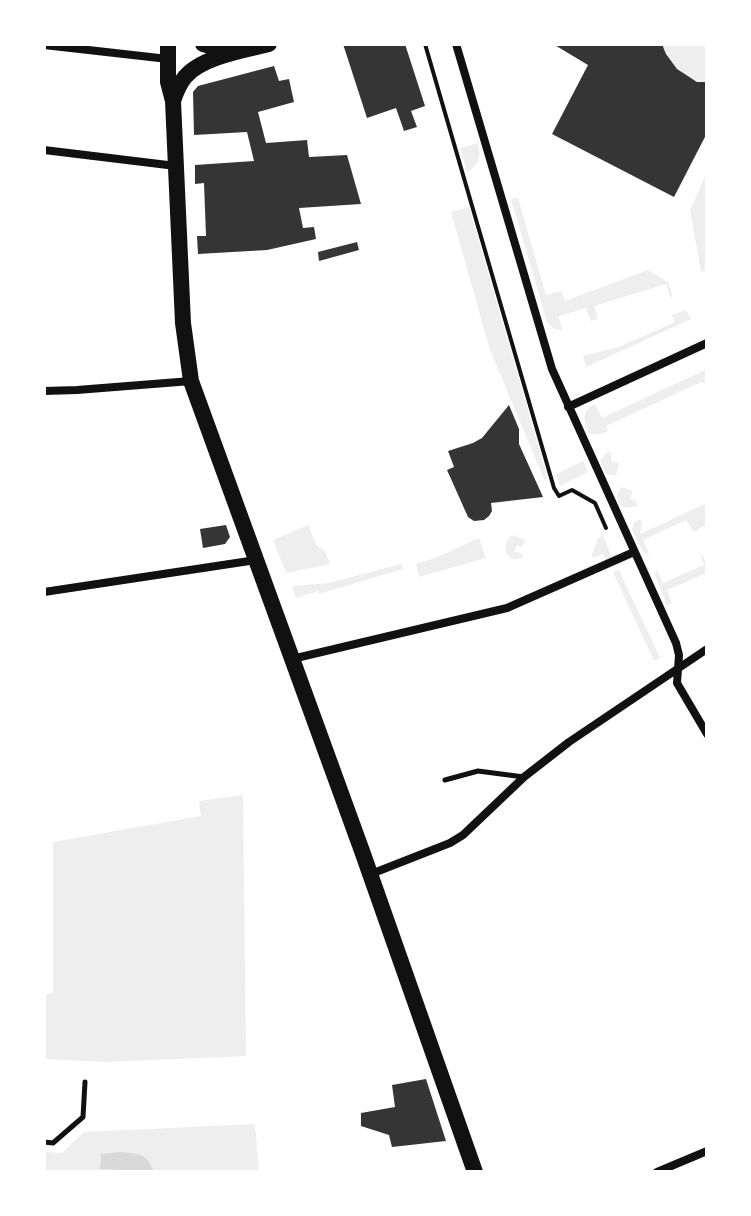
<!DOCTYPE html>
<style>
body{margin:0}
#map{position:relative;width:751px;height:1216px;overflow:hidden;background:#fff;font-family:Commissioner,sans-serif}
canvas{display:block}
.frame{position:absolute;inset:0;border:46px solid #fff;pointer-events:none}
</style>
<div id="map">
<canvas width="751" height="1216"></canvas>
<div class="frame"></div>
</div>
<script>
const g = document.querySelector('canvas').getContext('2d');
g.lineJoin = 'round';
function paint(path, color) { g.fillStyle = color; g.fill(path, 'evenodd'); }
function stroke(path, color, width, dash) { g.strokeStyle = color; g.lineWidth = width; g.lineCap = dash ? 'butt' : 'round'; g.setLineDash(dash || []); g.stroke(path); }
paint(new Path2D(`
 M662,44H707V82C685,82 670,64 662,44Z
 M478,143C481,156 480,165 467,172L460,148Z
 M707,172V270L701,272L690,210Z
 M518,198L546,295L561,291L565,301L648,270L668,282L673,297H670L666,284L594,306L598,319L591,321L586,308L559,316L562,330L554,329L547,322L511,199Z
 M469,207L548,479H544L490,350L451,212Z
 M686,310L691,319L586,367L583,356L619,347L675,322L672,315Z
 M707,369V384L701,382L606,426L608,431C601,434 596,436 589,433C583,421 581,411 595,404L602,418Z
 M610,451L612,456L611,461L619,463L616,476L606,474L600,461L605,454Z
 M583,461L588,472L560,486L556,474Z
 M621,487L633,491L630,499L636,501L638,506L627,508L620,505L617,496Z
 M707,503V524L694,532L686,520L643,540L649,554L643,552L632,530L634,522L640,519L642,523L640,534Z
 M308,525L317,546L325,551L330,564L286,573L273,540Z
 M512,535L525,540L522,547L517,545L514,551L521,554L523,558L512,559L505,552L507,540Z
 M603,536L612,557L606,560L603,554L593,558L592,554L598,538Z
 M479,538L486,558L419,577L416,564L435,558Z
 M699,551L707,563V573L667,590L672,603L667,605L654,573L657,570L663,583L704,565Z
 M401,564L403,569L319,594L318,591L296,598L292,586L329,583Z
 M619,570L660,658L654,661L613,572Z
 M243,795L246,1056L105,1062L44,1059V994L53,993V842L201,816L199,801Z
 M255,1124L259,1172H44V1152L62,1153L84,1132Z`), '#eee');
paint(new Path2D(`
 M120,1152C138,1154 147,1152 154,1172L100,1169L101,1154Z`), '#d9d9d9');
paint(new Path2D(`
 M343,44H405L425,106L411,111L417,127L404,131L396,108L367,118Z
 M553,44H662L666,54L677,69L697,82H707V133L674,197L552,134L588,65Z
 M274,66L279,81L289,79L294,102L258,112L266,143L307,140L309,157L347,155L361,204L299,208L303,228L314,227L316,239L267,250L198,254L197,236H206L204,183L195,184V165L254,161L247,132L194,135L193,92L198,86Z
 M357,242L359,250L319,261L318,252Z
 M509,405L519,429V444L543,497L491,503L492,511L489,516L484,520L474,521L468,517L447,470L454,467L448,451L473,443L482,438Z
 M226,525L230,537L225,544L203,548L200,529Z
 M426,1079L446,1141L392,1147L389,1135L361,1126V1113L395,1107L392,1085Z`), '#353535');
stroke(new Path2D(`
 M425,44L554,488L559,496L572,490L595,503L606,528`), '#111', 4);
stroke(new Path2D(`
 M445,780L478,771L524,777
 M44,1142L53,1143L83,1117L85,1082`), '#111', 5);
stroke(new Path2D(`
 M456,44L552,369L676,643L679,655L677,683L707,734
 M44,45L168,59
 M44,150L176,166
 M44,391L77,390L191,381
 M568,407L707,343
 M44,592L256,560
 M292,659L507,608L634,552
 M371,874L450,843L463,835L524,777L569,742L707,649
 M657,1172L707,1151`), '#111', 8);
stroke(new Path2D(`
 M168,44V82L173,101L183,323L191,381L362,851L475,1172
 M203,44L232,52
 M173,101C176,92 179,84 185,77C201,57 245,50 269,44`), '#111', 16);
</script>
